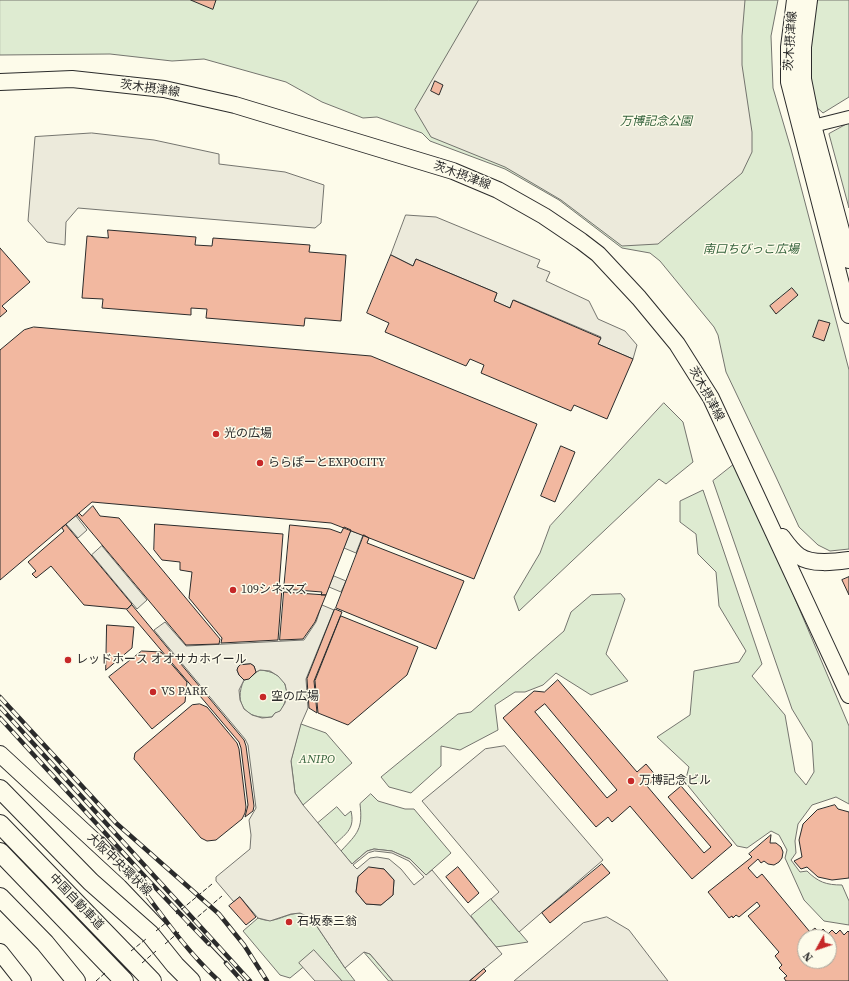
<!DOCTYPE html>
<meta charset="utf-8">
<style>
body{margin:0}
#map{position:relative;width:849px;height:981px;overflow:hidden;background:#fdfbea;font-family:"Source Serif 4",serif}
canvas{display:block}
.north{position:absolute;left:797px;top:929px;width:40px;height:40px;box-sizing:border-box;background:#fdfbea;border:1px solid #a9a89e;border-radius:50%;rotate:230deg;font-size:11px;font-weight:700;line-height:16px;text-align:center;color:#2b2b2b}
.north::after{content:'';display:block;margin:auto;width:14px;height:18px;background:#c62828;clip-path:polygon(50% 0,100% 100%,50% 72%,0 100%)}
</style>
<div id="map">
<canvas width="849" height="981"></canvas>
<div class="north">N</div>
</div>
<script>
const g = document.querySelector('canvas').getContext('2d');
g.lineJoin = 'round';
function paint(path, color) { g.fillStyle = color; g.fill(path, 'evenodd'); }
function stroke(path, color, width, dash) { g.strokeStyle = color; g.lineWidth = width; g.lineCap = dash ? 'butt' : 'round'; g.setLineDash(dash || []); g.stroke(path); }
function drawText(font, color, halo, rows, align = 'center') {
  g.font = font + ' "Source Serif 4","Noto Sans JP",serif'; g.lineWidth = 3; g.setLineDash([]); g.textBaseline = 'middle'; g.strokeStyle = halo; g.fillStyle = color; for (const [text, x, y, turn = 0] of rows) {
    g.save(); g.translate(x, y); g.rotate((+turn || 0) * Math.PI / 180); g.textAlign = isNaN(turn) ? turn : align; if (halo) g.strokeText(text, 0, 0); g.fillText(text, 0, 0); g.restore();
  }
}
const green = new Path2D(`
 M0,0H778L771,36L773,88L791,149L849,370V549L830,551L818,545L799,527L776,477L726,372L718,335L714,327L660,261L650,253L622,248L559,200L505,169L430,141L422,133L377,117L363,118L322,102L286,82L204,59L172,61L110,54L0,55Z
 M818,0H849V97L823,113L813,104L808,76L809,32Z
 M849,123V208L829,134Z
 M664,403L683,422L693,462L666,484L659,479L519,611L514,597L540,553L550,526Z
 M737,462L849,726V804L836,797L812,805L798,824L795,841L796,853L791,860L800,872L807,871C818,882 826,885 842,885L849,901V925L824,921L804,900L785,858L787,850L779,835L771,831L747,848L737,846L685,782L689,767L657,737L690,715L694,671L739,662L746,651L719,606L716,572L698,554L696,534L680,522V501L703,490L762,664L752,676L785,715L795,772L806,785L814,772L812,742L792,709L713,481Z
 M621,594L625,599L606,654L628,681L591,695L556,673L543,685L525,692H515L495,705L498,730L460,750L441,746V766L411,793L389,787L381,777L458,714L471,712L564,631L571,612L591,595Z
 M260,670C285,672 294,690 280,712L275,713L272,717C246,720 233,704 244,680C251,679 254,673 260,670Z
 M301,724L326,733L352,763L303,805L295,793L291,761Z
 M371,794L378,801L405,809H414L451,853L426,875L410,859L392,851L374,849L367,851L352,864L341,851C358,833 363,829 360,804Z
 M337,807L345,816L351,811C355,828 347,833 335,844L318,823Z
 M491,899L528,942L496,947L471,916Z
 M300,913L309,917L316,925L345,968L355,981H342L318,955L290,978L280,975L243,931L258,918C276,925 282,914 300,913Z
 M364,952L370,954L393,981H389Z`);
paint(green, '#deebd1');
stroke(green, '#74746e', 1);
const parking = new Path2D(`
 M479,0H745L742,36V65L752,132V152L742,173L658,244L622,246L561,200L505,167L431,137L415,110Z
 M92,133L154,140L219,154V164L285,172L324,185L321,223L315,228L78,208L66,222L65,245L47,242L28,221L35,137Z
 M406,215L436,217L540,260L537,267L550,272L546,281L589,301L598,319L625,331L637,345L633,359L598,344L601,337L514,300L510,308L494,301L497,293L416,259L413,266L391,255Z
 M76,516L87,530L78,538L66,524Z
 M351,531L363,535L356,553L344,548Z
 M102,546L147,600L137,609L92,555Z
 M334,576L346,581L341,592L329,587Z
 M322,605L334,610L306,679L308,708L301,724L291,761L295,793L303,805L352,864L367,851L374,849L392,851L410,859L426,875L432,870L502,954L469,981H393L370,954L364,952L345,968L316,925L309,917L300,913L291,914L270,921L258,918L240,897L234,902L216,881V877L250,849L251,835L249,820L256,808L248,745L245,739L154,630L165,622L186,646L304,640L316,622ZM251,664L254,666L256,672L260,670L270,671L278,676L285,684L287,693L285,703L280,711L275,713L272,717L262,718L252,715L244,709L240,700L239,690L244,680L239,675L237,670L241,665ZM375,851L392,853L409,861L424,877L414,885L401,869L389,859L377,857L370,858L357,869L353,865L368,853ZM369,868L384,869L394,880L393,895L381,905L366,904L356,892L358,877Z
 M505,746L603,860L519,932L491,899L499,892L422,801L485,749Z
 M607,917L629,930L668,981H514L583,923Z
 M314,950L342,981H315L299,963Z`);
paint(parking, '#eceadb');
stroke(parking, '#74746e', 1);
const building = new Path2D(`
 M191,0H216L213,9Z
 M435,81L443,85L439,95L431,91Z
 M108,230L196,237L195,245L212,246L213,238L310,245L309,252L346,255L341,321L305,318L304,326L206,318L207,309L191,308V315L102,308L103,299L82,298L87,236L108,238Z
 M0,248L30,282L2,306L7,311L0,317Z
 M391,255L413,266L416,259L497,293L494,301L510,308L513,300L601,338L598,344L633,359L607,419L574,405L571,411L481,373L484,365L470,359L466,366L385,332L389,323L367,313Z
 M792,288L798,295L776,314L770,306Z
 M819,320L830,323L824,341L813,337Z
 M34,327L371,356L537,424L474,579L331,523L92,502L0,580V350L24,330Z
 M561,446L575,452L555,502L541,496Z
 M93,506L100,516L119,518L220,639L219,644L186,645L77,515L79,513L82,516Z
 M155,524L283,534L279,587L282,588L278,640L221,643L222,638L189,598L192,572L180,570V562L162,560L154,550Z
 M66,525L132,604L127,609L84,605L51,566L36,578L32,574L36,571L28,562L64,531L62,528Z
 M290,525L330,529L341,533L344,527L351,530L326,595H321L322,592L284,589Z
 M364,535L369,538L367,543L464,581L436,649L336,608Z
 M849,577V595L842,580Z
 M284,592L326,595L315,622L303,639L280,640Z
 M132,605L244,740L246,746L254,806L253,811L245,817L248,805L241,748L239,742L127,610Z
 M335,609L342,612L314,681L317,713L309,708L307,679Z
 M341,616L418,647L407,675L348,725L318,713L315,681Z
 M107,625L134,627L132,648L106,670Z
 M142,651L161,652L187,682L185,702L152,729L109,677Z
 M251,664L254,666L256,672L249,679L244,680L239,675L237,670L238,667L240,665Z
 M558,680L637,772L646,764L657,777L647,786L704,853L711,847L668,797L681,786L732,845L692,879L630,806L612,822L608,817L596,827L503,718L534,691L544,692ZM545,704L617,790L607,798L535,712Z
 M200,704L207,707L237,743L239,749L246,807L245,813L242,819L216,840L207,841L201,838L134,759L135,753L192,705Z
 M835,805L838,809L849,812V878L832,880L818,877L807,867L801,869L794,861L802,857L799,840L803,824L817,810Z
 M771,835L770,843H776L781,847L783,852L782,858L779,862L774,865L768,864L764,861L761,863L758,859L748,868L757,878L762,874L810,932L815,928L819,933L823,929L828,934L832,930L836,934L840,930L844,935L848,931L849,932V981H786L784,978L787,976L779,968L782,965L775,956L779,952L748,916L760,906L757,902L739,917L736,915L733,918L732,916L729,918L708,892L752,857L749,854ZM805,937H829V961H805Z
 M602,864L610,873L550,923L542,913Z
 M369,867L384,869L394,880L393,895L381,905L366,904L356,892L358,877Z
 M458,867L479,893L468,903L446,877Z
 M240,897L256,917L246,925L229,906Z
 M484,969L486,971L475,981H470Z`);
paint(building, '#f2b8a0');
stroke(building, '#2b2b2b', 1);
const minor = new Path2D(`
 M805,128L849,117`);
const major = new Path2D(`
 M795,0L789,47V82L849,315
 M809,0L803,47V79L810,114L849,260
 M0,82L72,79L164,89L235,105L453,171L498,190L544,216L581,241L598,254L639,298L677,344L711,398L849,695
 M782,537C787,544 792,551 799,556C811,565 835,562 849,560
 M0,754L131,875L232,981
 M0,952L23,981`);
const highway = new Path2D(`
 M0,789L91,882L150,934L175,965L191,981
 M0,824L152,981
 M0,852L124,981
 M0,897L45,943L76,981`);
stroke(minor, '#2b2b2b', 14);
stroke(major, '#2b2b2b', 18);
stroke(highway, '#2b2b2b', 20);
stroke(minor, '#fdfbea', 12);
stroke(major, '#fdfbea', 16);
stroke(highway, '#fdfbea', 18);
const rail = new Path2D(`
 M0,697L116,823L219,914L244,945L267,981
 M0,707L250,981
 M0,718L149,881L209,944
 M103,839C143,885 174,940 219,981
 M226,963L242,981`);
stroke(rail, '#2b2b2b', 4.5);
stroke(rail, '#fdfbea', 3, [9]);
stroke(new Path2D(`
 M176,914L212,884
 M187,926L222,896
 M156,931L168,921
 M165,944L179,932
 M131,951L146,939
 M142,963L156,951
 M96,981L105,973`), '#2b2b2b', 1, [5, 2]);
for (const [x, y, r, color] of [
 [216,434,4,"#c62828"],
 [260,463,4,"#c62828"],
 [233,590,4,"#c62828"],
 [68,660,4,"#c62828"],
 [153,692,4,"#c62828"],
 [263,697,4,"#c62828"],
 [631,781,4,"#c62828"],
 [289,922,4,"#c62828"]
]) { const dot = new Path2D(); dot.arc(x, y, r, 0, 2 * Math.PI); g.fillStyle = color; g.fill(dot); stroke(dot, '#fdfbea', 1.5); }
drawText('12px', '#2b2b2b', '#fdfbea', [
 ["茨木摂津線",791,41,-86],
 ["茨木摂津線",150,89,8],
 ["茨木摂津線",462,176,20],
 ["茨木摂津線",706,394,61],
 ["大阪中央環状線",119,865,44],
 ["中国自動車道",76,902,46]
]);
drawText('italic 12px', '#34623c', '#fdfbea', [
 ["万博記念公園",656,122],
 ["南口ちびっこ広場",751,250],
 ["ANIPO",317,760]
]);
drawText('12px', '#2b2b2b', '#fdfbea', [
 ["光の広場",224,434],
 ["ららぽーとEXPOCITY",268,463],
 ["109シネマズ",241,590],
 ["レッドホース オオサカホイール",76,660],
 ["VS PARK",161,692],
 ["空の広場",271,697],
 ["万博記念ビル",639,781],
 ["石坂泰三翁",297,922]
], 'left');
</script>
